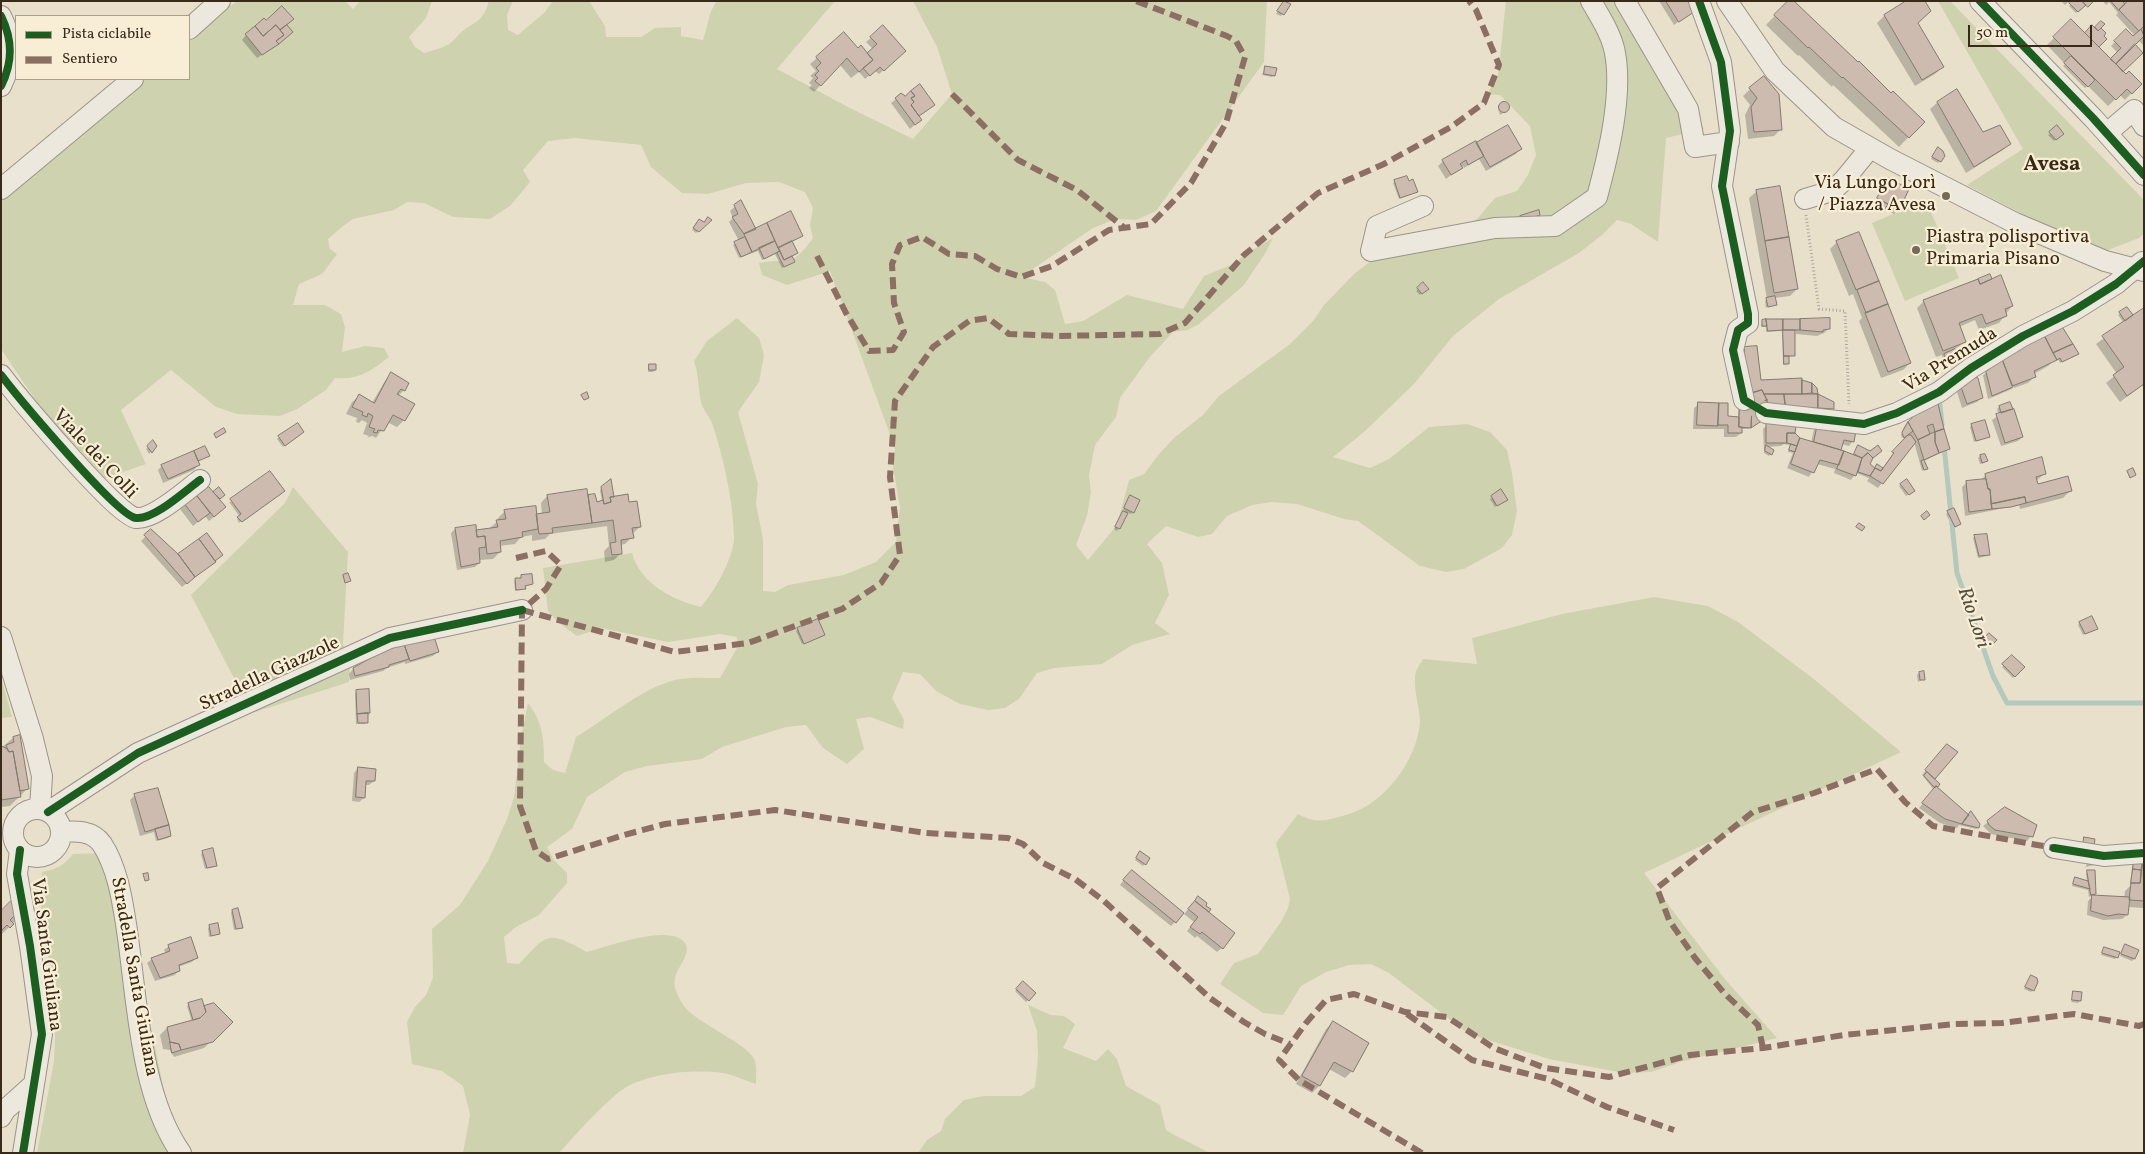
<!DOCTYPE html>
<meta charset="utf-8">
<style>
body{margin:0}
#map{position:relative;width:2145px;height:1154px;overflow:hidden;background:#e9e0cc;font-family:Vollkorn,serif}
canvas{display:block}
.frame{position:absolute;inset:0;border:2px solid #392918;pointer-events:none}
.legend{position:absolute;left:15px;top:15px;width:175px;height:65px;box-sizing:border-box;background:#f8eed6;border:1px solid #ac9f8a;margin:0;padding:6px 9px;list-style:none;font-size:15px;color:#392918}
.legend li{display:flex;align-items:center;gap:10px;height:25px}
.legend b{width:25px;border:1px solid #ac9f8a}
.scale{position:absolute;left:1968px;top:25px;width:124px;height:22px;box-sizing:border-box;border:2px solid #392918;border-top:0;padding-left:6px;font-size:15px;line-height:18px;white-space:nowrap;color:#392918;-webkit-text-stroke:4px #f8eed6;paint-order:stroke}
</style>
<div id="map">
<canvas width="2145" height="1154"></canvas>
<div class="frame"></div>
<ul class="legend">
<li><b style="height:6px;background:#1b5e20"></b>Pista ciclabile</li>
<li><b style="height:6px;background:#8d6e63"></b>Sentiero</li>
</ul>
<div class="scale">50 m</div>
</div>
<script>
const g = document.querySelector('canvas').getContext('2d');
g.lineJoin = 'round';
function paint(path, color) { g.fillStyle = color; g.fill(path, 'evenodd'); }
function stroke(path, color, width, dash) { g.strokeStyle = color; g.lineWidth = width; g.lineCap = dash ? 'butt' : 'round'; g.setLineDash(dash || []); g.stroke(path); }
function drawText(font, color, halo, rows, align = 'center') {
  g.font = font + ' Vollkorn,serif'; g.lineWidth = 4.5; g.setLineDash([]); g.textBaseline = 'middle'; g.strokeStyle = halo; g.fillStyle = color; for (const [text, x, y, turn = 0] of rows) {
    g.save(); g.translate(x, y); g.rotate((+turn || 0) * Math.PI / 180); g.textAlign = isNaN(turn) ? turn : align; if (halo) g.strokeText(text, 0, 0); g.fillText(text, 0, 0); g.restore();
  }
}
paint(new Path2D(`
 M237,1H345L353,9L360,1H432L426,18L409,37L415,47L424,53C434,50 445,48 453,41C456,38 458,35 461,32C477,20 483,22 489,1H513L507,15L508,30L518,35L545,12L553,1H589L605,26L606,37H641L655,28L681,27V36L703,40C709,24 707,15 717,1H835L777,69L848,107L913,139L952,94L937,47L913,1H1267L1264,62L1156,211L1136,220L1116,219L1093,228L1021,277L1045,282L1055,290L1065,324L1083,321L1127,295L1183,309L1204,276L1236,263L1244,255L1273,238L1266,252L1244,285L1199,324L1188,330L1173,332L1149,358L1120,398L1116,417L1095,445L1089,476L1091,492L1087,516L1076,545L1088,560L1117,525L1129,480L1144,474L1159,454L1174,438L1203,415L1219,396L1290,344L1313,321L1324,305L1354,274L1376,257L1441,238L1477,219L1495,198L1517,191L1528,175L1536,155L1530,126L1500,95L1487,94L1498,76L1506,1H1634L1704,129L1666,138L1658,242L1631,224L1617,220L1602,235L1579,253L1499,299L1453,336L1415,383L1364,432L1333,457L1370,468L1389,459L1429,427L1467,424L1490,432L1507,450L1512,473L1517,511L1512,535L1502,548L1464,569L1446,572L1420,566L1358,521L1344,519L1297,504L1272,502L1252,505L1227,516L1212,534L1198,537L1166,526L1147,544L1162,563L1169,595L1155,623L1170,634L1132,645L1102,664L1054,668L1037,673L1019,699L1005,708L988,710L960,704L936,691L920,674L903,672L892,698L904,720L903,729L870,717L856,719L864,749L847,764L823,748L806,725L786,727L722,747L702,759L647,766L625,772L587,797L572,829L547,847L553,859L567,873V883L539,915L516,927L504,937L507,963L519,964C549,932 548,931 587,952C609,946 659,928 679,938C698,948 677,966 675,978C673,988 678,997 684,1006C697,1024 750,1044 755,1061C757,1068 756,1077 756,1084C746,1081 734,1075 723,1073C693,1069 644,1073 619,1092C597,1110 578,1132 559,1153H463L470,1115L463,1086L442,1071L412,1064L407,1022L415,1007L426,995L433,978L432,929L460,905L488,861L507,819L514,797L521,738L528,703C543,722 544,739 544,762L553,770L565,773L576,737C605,720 648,683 681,679C694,677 707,678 720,678L737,648V637L720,634L668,642L601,628L577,636L559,623L548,611L543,568L632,553C640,583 672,600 701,607C714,592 733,559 734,539C734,505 723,455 712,423C709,416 703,410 701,402C698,388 699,375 694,361L707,341L737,318L759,338L764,355L759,382L738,412L758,484L756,504L763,539V591L775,592L788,585L844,575L876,562L896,542L900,508L893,467L895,448L830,271L787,285L762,275L759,263C792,257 790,269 813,238L810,225L813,208L805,192L779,182L746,183L708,194L682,193L651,167L641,145L575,138L548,141L523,170L530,182L511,205L490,219L453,217L424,203L407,202L394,210L353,219L343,226L328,239L330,249L337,254L322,274L299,284L293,305H325L341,314L345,327L342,352L365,346L384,348L389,357C371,371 359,380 335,378L326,390L297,409L280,416L237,414L216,407L171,370L121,410L146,464L94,482L70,451L1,349V190L137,79H189V38L219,8L232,5Z
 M1938,1H1950L2144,200V234L2139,238L2098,254L1967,185L2023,149Z
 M1926,200L1959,278L1905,301L1872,223Z
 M293,487L348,552L343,644L350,668L349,682L252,713L191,595L285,503Z
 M1654,597L1708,606L1738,622L1815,680L1901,752L1644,873L1724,978L1777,1038L1680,1062L1651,1072L1624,1073L1549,1059L1469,1034L1389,973L1371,964L1349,965L1326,972L1301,986L1283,1015L1263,1013L1220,984L1234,963L1258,954L1281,922L1288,908L1290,899L1276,843L1298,814C1318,825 1328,820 1349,814C1385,803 1417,760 1420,722C1420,708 1412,685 1416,672C1417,668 1421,663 1423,659L1477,664L1472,638L1562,614Z
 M1,677L12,717L1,718Z
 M115,853L165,1095L179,1139L189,1153H37L54,1061L56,1012L40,900L42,872C55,870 65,865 73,854Z
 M1028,1005L1051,1015L1064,1016L1075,1024L1063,1048L1096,1061L1108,1049L1117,1059L1126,1086L1160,1105L1166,1130C1180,1139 1195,1144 1209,1153H918L927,1140L941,1131L945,1119L964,1100L983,1096H1021L1035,1087L1038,1056L1037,1031Z`), '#ced2ae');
paint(new Path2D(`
 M1659,1H1686L1693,11L1674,25Z
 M1789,1L1923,122L1899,147L1833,85L1832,87L1799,55L1798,56L1766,25Z
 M1909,1L1916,23L1942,67L1935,74L1915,86L1877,23L1884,16Z
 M2061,1H2069L2065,5Z
 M2073,1H2092L2076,13L2069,6Z
 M2103,1H2144V46L2138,40L2110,68L2122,72L2140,84L2125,100L2120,95L2108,106L2088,86L2085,88L2063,66L2065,64L2047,45L2071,21L2085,35L2101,23L2097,47L2110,61L2118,53L2111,46L2115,42L2133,38L2135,36L2116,15L2118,13L2109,2L2106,5Z
 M1283,4L1290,5L1281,16L1276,14Z
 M285,26L291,32L273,48L257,58L242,40L246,35Z
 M871,38L900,56L879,74L875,71L865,79L859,72L851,78L840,65L814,92L809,88L812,85L809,83L813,78L810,76L816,71L810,64L817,58L858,50L867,55L873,49L866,42Z
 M1265,68L1274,75L1272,77L1262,75Z
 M1763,77L1781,129L1774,136L1748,139L1745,115L1750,105L1743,96Z
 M904,98L918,117L916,124L910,129L891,103L896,99Z
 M1503,103H1507L1509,109L1500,115L1498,109Z
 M1937,103L1982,133L2010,143L2003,150L1966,173L1930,109Z
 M1508,127L1520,149L1516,154L1486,171L1479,159L1464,168L1463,166L1446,179L1438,166L1442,162Z
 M2057,127L2062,134L2054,141L2048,135Z
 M1936,151L1940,161L1938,163L1931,159Z
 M1889,179L1898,210L1894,214L1884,209L1882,210L1875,207L1877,204L1874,203Z
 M1395,181L1416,192L1399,199L1393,183Z
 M1756,192L1797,289L1790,296L1774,298L1775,304L1766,308L1765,301L1767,299L1749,198Z
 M740,202L755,230L801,235L791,243L796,253L791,257L793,262L791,264L782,268L775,254L762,260L758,251L739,258L733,245L739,241L729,222L733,218L730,211Z
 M710,220L696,233L692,230L698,222L704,224Z
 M1859,234L1910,363L1903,370L1881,378L1859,321L1862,318L1853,294L1849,296L1830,249L1837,242Z
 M1423,284L1427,289L1420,295L1416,291Z
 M1924,301L2012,306L1999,323L1979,330L1975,320L1959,327L1965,342L1954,350L1955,353L1954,355L1943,359L1942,355L1936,357L1917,308Z
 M2127,308V319L2144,384L2120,402L2106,383L2117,374L2096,344L2124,323L2118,315Z
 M1829,319V328L1824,333L1817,336L1796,334V331H1794L1793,356L1788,357L1786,365H1783L1782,331L1766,332V327H1761L1762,321Z
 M1745,348L1760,381H1806L1816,389L1815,395L1832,408L1831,410H1815L1763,420L1748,429H1741V433L1736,437H1724V429H1693L1694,408L1699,404L1726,417L1738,418V407H1753L1757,404L1749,398L1738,355Z
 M2076,355L2060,363L2058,359L2053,361L2048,366L2034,374L2035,376L2028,383L2014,388L2004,360Z
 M2002,361L2012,389L1988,399L1983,375Z
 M650,365L655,370L653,372H648Z
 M392,374L404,390L398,396L413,404L404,420L397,427L387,422L376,438L372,436L367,438L369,436L363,434L367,423L362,420L359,423L356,422L357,418L346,414L352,402L359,396L372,403L385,381Z
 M1962,388L1981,398L1977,402L1962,408L1957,392Z
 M2010,404L2011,409L2008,412L2022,437L2018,441L2001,446L1992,420L1999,415L1997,409L1999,407Z
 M1937,406L1949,449L1924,461L1927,469L1922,471L1914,442L1878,488L1867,481L1869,478L1856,473L1851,480L1834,473L1835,469L1817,464L1809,477L1787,468L1793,453L1788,452L1790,445L1784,444L1781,446L1766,447L1771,454L1769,456L1764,453L1763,429L1767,425L1794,433L1799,439L1811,443L1814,429L1819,424L1829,432L1853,441L1849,446L1841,444L1839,451L1853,456L1857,449L1871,458L1868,465L1875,469H1882L1898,446L1910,437L1908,434L1902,438L1901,435L1904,427L1920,410Z
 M1972,425L1989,437L1974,442L1970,427Z
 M301,434L283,447L277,439L279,437Z
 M153,442L156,446L149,454L146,449Z
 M208,456L197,462L198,465L194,470L163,483L158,470L162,466Z
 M1980,456L1986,461L1984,463L1980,464L1978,458Z
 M2044,474L2036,481L2037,486L2070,491L2063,498L2020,509L2019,505L1965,516L1962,487L1967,482L1980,481L1986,475Z
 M610,482L612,496L628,503L640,527L632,534V537L625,544L620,545L621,553L614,560L605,562L604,551L609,546L607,526L550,534L545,539L532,541V535L521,537L515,544L499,546L500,552L493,559L479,560V563L475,567L457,570L451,533L455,529L475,533L490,528L498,521V518L505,511L535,516L542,514L541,503L547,496L594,495L596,503L602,502L600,490Z
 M1901,485L1912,492L1906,496L1899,486Z
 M209,489L213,493L223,495L218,499L220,512L209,521L205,516L193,526L180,509Z
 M1501,491L1504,501L1495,507L1490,499Z
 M281,493L239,523L237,519L240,517L229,502Z
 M1130,497L1133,512L1131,514L1127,512L1117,531L1114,529L1125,511L1123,510Z
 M1948,512L1958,526L1953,528L1946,514Z
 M151,531L177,556L214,562L182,587L141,541Z
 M1975,537L1989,554L1987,556L1978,558L1973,538Z
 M522,576L532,584L524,587L522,590L515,591L514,581L520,579Z
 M2080,623L2095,630L2083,635L2078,625Z
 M798,629L821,636L802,644L796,631Z
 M433,635L438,651L433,656L405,664V662L387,668L383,671L350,680L349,674L353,669L376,656Z
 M1989,635L1995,640L1989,647L1983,641Z
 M2012,656L2023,667L2013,678L2002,667Z
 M1919,673L1924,679L1918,682L1917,675Z
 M357,691L369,713L365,724H356L355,693Z
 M13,738L28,788L10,806L1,807V748Z
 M1943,750L1956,753L1933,780L1935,787L1978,828L1976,829L1959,825L1957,828L1940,823L1919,808L1934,790L1922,775Z
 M358,768L374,781L369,785H365L364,798L359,802L352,801L354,773Z
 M135,795L170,836L168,838L156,841L154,832L140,836L130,800Z
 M1988,822L2031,836L2027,841L1991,834L1983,826Z
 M203,852L216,865L214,867L205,869L201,854Z
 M1139,854L1145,864L1143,866L1135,860Z
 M2144,858V908L2128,907L2127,915L2122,919L2103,920L2087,915L2088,901L2093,896L2124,898L2125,891L2132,884H2130L2133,860Z
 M2094,859V865L2086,867L2087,861Z
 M2088,872L2095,894L2089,897L2088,890L2072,886L2075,879L2087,882L2086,873Z
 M1127,876L1175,922L1171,926L1120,885Z
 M1198,898L1209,909L1207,912L1222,948L1217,952L1197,936L1195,938L1187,931L1194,922L1184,914Z
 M12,902L18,918L2,934L1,913Z
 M232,911L241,927L239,929L234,930L231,913Z
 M210,926L219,934L209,937L208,928Z
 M169,946L196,958L192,962L178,967L179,970L175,975L155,981L147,963L152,959L166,954L164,950Z
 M2125,946L2134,959L2132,961L2120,956Z
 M2104,949L2117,957L2115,959L2101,955Z
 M2031,977L2033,990L2031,992L2024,989Z
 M1023,983L1034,993L1026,1002L1015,991Z
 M2074,992L2080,1001L2078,1003L2071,1002Z
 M189,1004L203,1008L231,1022L204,1048L174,1057L170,1050L163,1049L160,1035L167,1028L192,1022L187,1006Z
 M1333,1022L1352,1071L1345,1078L1329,1069L1319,1086L1312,1093L1296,1084L1326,1029Z`), '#0003');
stroke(new Path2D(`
 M1939,396L1942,425
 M1944,446L1957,573L1993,676L2007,703H2144`), '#b4c8bd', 5);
const building = new Path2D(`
 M1284,1L1291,4L1284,15L1277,11Z
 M1666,1H1688L1694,12L1679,22Z
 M1788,1H1794L1858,62L1859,61L1891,93L1893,91L1925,122L1909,138L1843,77L1842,78L1809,47L1808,48L1774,15Z
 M1906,1H1925L1931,11L1918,23L1944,67L1922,80L1884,15Z
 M2071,1H2082L2086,5L2078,12L2069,3Z
 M2082,1H2094L2088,7Z
 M2111,1H2122L2125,4L2119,10Z
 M2128,1H2144V26L2139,31L2119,10Z
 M282,6L294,19L280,30L276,25L263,36L255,26L264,18L266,20Z
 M2071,19L2126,74L2129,71L2142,84L2132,94L2127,89L2116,100L2053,37Z
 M2101,21L2105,24L2098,31L2095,27Z
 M276,25L284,35L276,41L279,44L262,55L245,34L255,26L263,36Z
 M287,25L293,32L279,44L276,41L284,35L280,30Z
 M883,25L906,51L884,71L880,67L870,76L863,68L873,60L867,53L877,44L870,37Z
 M2092,25L2098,31L2101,28L2106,33L2104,36L2107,39L2099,47L2085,33Z
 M2126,29L2133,36L2141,29L2144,36L2116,64L2110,59L2121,48L2114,41Z
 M844,32L858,48L861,45L873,60L859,72L847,58L821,86L815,81L818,78L815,75L819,71L816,68L821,63L816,57Z
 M2135,44L2143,53L2123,72L2116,64Z
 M2071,56L2095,80L2088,87L2064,63Z
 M1265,66L1277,68L1275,76L1264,74Z
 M1764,76L1779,94L1782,130L1754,132L1751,107L1757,98L1749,88Z
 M920,84L935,105L919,116L911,105L914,102L911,98L915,96L911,91Z
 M1957,89L1983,132L2000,125L2011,144L1974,167L1937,102Z
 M911,91L915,96L911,98L914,102L911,105L922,120L915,125L895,98L901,93L905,96Z
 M1498.5 107a5.5 5.5 0 1 1 11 0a5.5 5.5 0 1 1-11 0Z
 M1508,125L1522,149L1490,167L1476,143Z
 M2057,125L2064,134L2056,140L2049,132Z
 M1476,141L1484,156L1468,165L1466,160L1460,164L1463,168L1451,175L1442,160Z
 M1938,147L1943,151L1945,156L1941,162L1932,157Z
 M1407,176L1409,181L1413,179L1418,192L1400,198L1394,180Z
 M1889,178L1909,189L1899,211L1877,198Z
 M1780,186L1789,237L1765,241L1756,190Z
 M1879,199L1888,204L1885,209L1876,205Z
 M741,200L756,229L744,234L732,217L738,214L734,205Z
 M1539,210L1540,215L1522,222L1520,216Z
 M791,211L803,236L778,248L767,223Z
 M708,217L712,220L699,232L693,228L699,219L704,222Z
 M767,223L775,241L752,252L744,234Z
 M1859,232L1879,281L1856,290L1836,241Z
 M745,237L752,252L741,257L734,242Z
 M1789,237L1798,289L1774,293L1765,241Z
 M775,241L780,251L764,259L759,248Z
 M792,241L798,253L784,260L778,248Z
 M780,251L784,260L792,256L795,262L784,267L777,253Z
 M1990,274L1992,279L1980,284L1978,279Z
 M2001,275L2013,306L2005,309L2007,316L1986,324L1982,314L1959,323L1966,342L1943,351L1923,300L1978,279L1980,284Z
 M1879,281L1888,304L1866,313L1857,290Z
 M1423,282L1429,289L1422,294L1417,288Z
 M1775,296L1777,305L1768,307L1766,298Z
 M1888,304L1911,363L1888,372L1865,313Z
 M2127,307L2133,315L2125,321L2119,312Z
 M2144,308V384L2127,396L2113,375L2124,367L2102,336Z
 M1830,318V329L1823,330V332L1800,330V319Z
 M1766,319L1767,326H1762V320Z
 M1766,319H1783V330L1768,331Z
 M1783,319H1800V330H1783Z
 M2061,325L2073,344L2053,353L2044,335Z
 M1783,330H1795V356H1784Z
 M2044,335L2057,360L2034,371L2036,377L2012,386L2002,359Z
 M2073,344L2079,354L2062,362L2060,358L2057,360L2053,353Z
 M1757,346L1761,380L1802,378V394H1764L1762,390L1748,394L1744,347Z
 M1955,349L1957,353L1945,358L1944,354Z
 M1784,356H1789V364H1784Z
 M2002,359L2013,387L1992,396L1986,372Z
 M649,364H656V370H649Z
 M391,372L409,383L405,391L401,389L397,394L415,404L405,421L393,415L384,431L378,430L377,433L373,432L375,429L369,427L373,416L368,413L367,417L362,415L363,412L352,407L359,394L374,403Z
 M1976,377L1978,378L1983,398L1967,404L1961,387Z
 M1802,380L1812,383V393L1802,394Z
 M1812,383L1817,388L1818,394L1812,393Z
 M1762,390L1767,400L1759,402L1748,394Z
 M587,392L589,398L584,400L581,395Z
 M1764,394H1784L1786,410L1767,408V400Z
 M1784,394H1818V408L1786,410Z
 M1818,394L1834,402V409L1818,408Z
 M1767,400L1766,418L1751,428L1752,406Z
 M1698,402L1719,403L1718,426L1697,425Z
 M2010,402L2013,409L2001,413L1999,406Z
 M1719,403H1728V416L1739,417V427H1742V433H1728V425H1718Z
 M1740,403L1752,406L1751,428L1739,427Z
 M1938,404L1944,429L1935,432L1933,424L1927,426L1930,434L1918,440L1908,422L1920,409Z
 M2014,409L2023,437L2005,443L1996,414Z
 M1797,419L1795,433H1787V443H1766V423Z
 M1985,420L1990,437L1976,441L1971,424Z
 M1908,422L1913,431L1904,438L1902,433Z
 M298,423L304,432L285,446L278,436Z
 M1818,423L1832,426L1831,431L1840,432L1856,431L1854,442L1844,440L1841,450L1814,442Z
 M224,428L226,432L216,438L214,434Z
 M1944,429L1950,449L1939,453L1935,442V432Z
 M1935,432V442L1939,453L1924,460L1918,440Z
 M1787,433H1795L1800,438L1797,446L1787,443Z
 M1908,435H1911L1916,442L1883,484L1870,476L1875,468L1881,471L1894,453L1892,452Z
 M1800,438L1844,451L1839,465L1820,460L1814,473L1791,464Z
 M153,440L157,446L152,453L147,446Z
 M1791,444L1797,446L1795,452L1789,450Z
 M1766,445L1774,450L1772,455L1765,451Z
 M1858,445L1870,451L1878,445L1882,451L1873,458L1868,453L1862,458L1854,454Z
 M205,446L210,456L198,461L194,451Z
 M194,451L200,465L168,479L161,465Z
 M1844,451L1862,458L1856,476L1837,469Z
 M1868,453L1873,458L1870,464L1875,468L1870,476L1858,472L1862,458Z
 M1985,454L1988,461L1982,463L1980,455Z
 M2042,457L2046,474L2036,477L2038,484L2068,476L2072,491L2026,503L2025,497L1991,504L1990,489H1988L1985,474Z
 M1924,460L1928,469L1924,470L1921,461Z
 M1877,464L1883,468L1881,471L1875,468Z
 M2133,468L2136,475L2130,478L2127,471Z
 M270,471L285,491L242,522L237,517L241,514L230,499Z
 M611,479L614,497H610L611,502L604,504L601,487Z
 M1907,479L1915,491L1909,495L1900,484Z
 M1986,479L1988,489H1990L1992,509L1969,512L1966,481Z
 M209,487L226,507L214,517L197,496Z
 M219,487L225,495L220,499L213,492Z
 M587,489L592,523L552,528L553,533L539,534L536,514L550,512L547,495Z
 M1501,489L1508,500L1497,506L1491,496Z
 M595,494L597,502L603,500L604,504L611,502L610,497L628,494L629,502L637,501L641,527L632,528L634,538L621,540L622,554L612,555L610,543L616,542L613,520L592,523L588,495Z
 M1130,495L1140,500L1134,513L1124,508Z
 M197,496L210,513L198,522L184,503Z
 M2025,497L2026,503L2011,507L1992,509L1991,504Z
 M536,506L538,529L522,532L523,537L500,541L501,552L487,554L485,536L477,537L476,530L498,527L496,520L506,519L504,510Z
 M1954,508L1961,524L1955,527L1947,511Z
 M1123,511L1128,513L1120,529L1115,527Z
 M1927,511L1930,515L1924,520L1921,516Z
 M1859,523L1865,527L1862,531L1856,527Z
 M476,525L477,537L485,536L486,547L479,548L480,563L461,567L455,528Z
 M151,529L178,554L195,577L187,584L144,535Z
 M207,533L223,555L215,561L199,539Z
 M1987,534L1990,555L1979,556L1974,535Z
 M199,539L216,562L195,577L178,554Z
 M348,573L351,581L345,583L343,575Z
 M532,574L533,584L525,586L526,589L516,590L515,578H521V575Z
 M2092,616L2098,629L2085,634L2079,622Z
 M818,619L825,635L804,644L797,628Z
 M433,633L439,652L410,661L404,644Z
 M1989,633L1997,640L1991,646L1984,639Z
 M404,644L409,659L389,665V667L355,676L353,668L376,655Z
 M2012,655L2025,667L2015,677L2002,664Z
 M1924,671L1925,680H1920L1919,672Z
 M369,689L370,713L357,714L356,690Z
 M368,713V723H358L357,714Z
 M20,735L29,789L20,791L13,751L9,752L6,745L14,742L13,737Z
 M1947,744L1958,752L1935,779L1925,770Z
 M1,746L6,748L9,752L13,751L21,797L1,800Z
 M358,767L376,769L375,781H366L365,798L356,797Z
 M1927,772L1940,784L1938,787L1936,786L1935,788L1924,776Z
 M1936,786L1969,815L1962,824L1945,819L1922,803Z
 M158,788L169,825L145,832L134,794Z
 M2005,807L2037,825L2033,837L1995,830L1989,825L1987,821Z
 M1971,811L1980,824L1979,828L1962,824Z
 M169,825L171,836L158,840L155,829Z
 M2084,837L2095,839L2094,847L2083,846Z
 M213,848L217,866L207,868L202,851Z
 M1140,851L1150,858L1146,865L1136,858Z
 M2134,857H2143L2141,870L2133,869Z
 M2143,857L2144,901L2129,900L2131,883H2140Z
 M2133,869L2141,870L2140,883H2131Z
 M1132,870L1184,913L1176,923L1123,880Z
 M2087,870H2095L2096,894L2091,895Z
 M148,873L149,880L145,881L143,874Z
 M2075,877L2088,881L2090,889L2073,884Z
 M2092,895L2130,897L2128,915L2118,914L2108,916L2091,911Z
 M1198,896L1207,903L1206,906L1211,909L1209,912L1195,901Z
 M12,900L18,912L10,920L14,924L10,928L7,925L1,931V911Z
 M1195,901L1235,933L1223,949L1202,932L1200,934L1190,927L1198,917L1188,909Z
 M238,908L243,928L236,929L232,910Z
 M218,923L220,934L211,936L209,925Z
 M191,937L198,958L179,965L180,971L160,978L151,958L170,951L168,945Z
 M2125,944L2139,950L2135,959L2121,954Z
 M2104,947L2120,952L2118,958L2102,953Z
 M2031,975L2037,978L2038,982L2034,991L2025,987Z
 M1023,981L1036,993L1029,1001L1016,989Z
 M2073,991L2082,992L2081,1001L2072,1000Z
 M202,999L206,1012L200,1018L193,1020L188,1003Z
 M214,1003L233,1022L213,1042L181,1050L179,1044L170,1042L167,1027L200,1018L206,1012L204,1006Z
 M1333,1021L1369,1043L1353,1072L1334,1062L1320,1086L1302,1076Z
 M170,1042L179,1044L181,1050L172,1053Z`);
paint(building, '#ccbbae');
stroke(building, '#827b6f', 1);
stroke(new Path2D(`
 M1744,400L1766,413`), '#c6bba8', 20, [20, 10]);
const minor = new Path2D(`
 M1625,1L1688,109L1695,147L1729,142
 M1699,1L1721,62L1730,131L1722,186L1748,314V323L1738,330L1733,350L1744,400
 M1727,1L1775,71L1834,127L1890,159L2015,223L2105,261L2144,271
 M1980,1L2093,118L2144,175
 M1,16C13,40 13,62 1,86
 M189,29L220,1
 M2107,133L2134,110L2144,126
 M1,189L133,79
 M1805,199L1832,191L1843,181L1870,148
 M1423,206L1377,226L1371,251L1495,228L1555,226L1597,197C1608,156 1623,96 1615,53C1612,35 1600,17 1591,1
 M1,375C17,396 118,517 136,518C154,520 186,490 200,480
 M1766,413L1864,424L1897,413L1939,392L1971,368L2023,336L2073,311L2116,284L2142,262
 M1,637L33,739L42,776L40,809
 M13 833a24 24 0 1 1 48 0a24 24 0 1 1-48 0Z
 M48,812L138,753L390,638L522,610
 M61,832C76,831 92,830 102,844C117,867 122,898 126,924C137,994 139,1094 181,1153
 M2054,848L2104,856L2144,853
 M20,850L17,874L30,946L42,1034L23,1153
 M1,1117L5,1110L34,1084`);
stroke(minor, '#9b9487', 22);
stroke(new Path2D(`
 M1806,215L1819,309L1845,311L1849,404`), '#aca69d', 3, [1, 2.5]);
stroke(minor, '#ece8de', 20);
stroke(new Path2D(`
 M952,94L1018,160L1077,190L1126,229
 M817,256L846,313L869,351L893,350L904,332L894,303L892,264L900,245L922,237L949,254L975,256L997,269L1021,277L1052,266L1109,230L1151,224L1191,183L1226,123L1245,57L1236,41L1227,36L1136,1
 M516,558L546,551L561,565L546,589L522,610L520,806L536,851L548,859L624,835L665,824L775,810L926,833L1008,838L1023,844L1043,863L1075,879L1104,901L1210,998L1244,1022L1265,1034L1290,1044
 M522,610L675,652L748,643L842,609L881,583L900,555L890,477L895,401L933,347L969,321L988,318L1009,334L1058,336L1160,334L1185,323L1244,255L1318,193L1384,164L1451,127L1484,103L1499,65L1476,10L1469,1
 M1407,1014L1472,1060L1548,1079L1607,1107L1674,1130
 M1763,1048L1758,1025L1725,994L1695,958L1669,920L1657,888L1753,812L1814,793L1877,769L1905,802L1933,826L2054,848
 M1422,1153L1299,1080L1279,1060L1306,1023L1326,1000L1354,994L1405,1012L1447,1017L1494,1048L1545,1068L1609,1077L1690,1055L1763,1048L1844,1035L1955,1024L2002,1023L2074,1014L2139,1026L2144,1024`), '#8d6e63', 6, [12, 6]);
stroke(new Path2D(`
 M1699,1L1721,62L1730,131L1722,186L1748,314V323L1738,330L1733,350L1744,400L1766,413L1864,424L1897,413L1939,392L1971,368L2023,336L2073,311L2116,284L2144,261
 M1980,1L2093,118L2144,175
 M1,16C13,40 13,62 1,86
 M1,375C17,396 118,517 136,518C154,520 186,490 200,480
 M48,812L138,753L390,638L522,610
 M2054,848L2104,856L2144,853
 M20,850L17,874L30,946L42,1034L23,1153`), '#1b5e20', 8);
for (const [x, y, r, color] of [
 [1946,196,5,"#776957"],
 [1916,250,5,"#776957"]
]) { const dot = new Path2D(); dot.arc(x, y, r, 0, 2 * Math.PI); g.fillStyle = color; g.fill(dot); stroke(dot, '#f8eed6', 2); }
drawText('19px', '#392918', '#f8eed6', [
 ["Via Lungo Lorì",1936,185],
 ["/ Piazza Avesa",1936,207],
 ["Piastra polisportiva",1926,239,"left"],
 ["Primaria Pisano",1926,261,"left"]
], 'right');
drawText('19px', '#392918', '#f8eed6', [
 ["Via Premuda",1951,361,-32],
 ["Viale dei Colli",94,455,47],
 ["Stradella Giazzole",270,675,-25],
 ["Via Santa Giuliana",45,955,83],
 ["Stradella Santa Giuliana",133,977,80]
]);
drawText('italic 20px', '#524e40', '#f8eed6', [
 ["Rio Lori",1972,618,71]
]);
drawText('bold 21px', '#392918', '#f8eed6', [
 ["Avesa",2052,166]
]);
</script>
